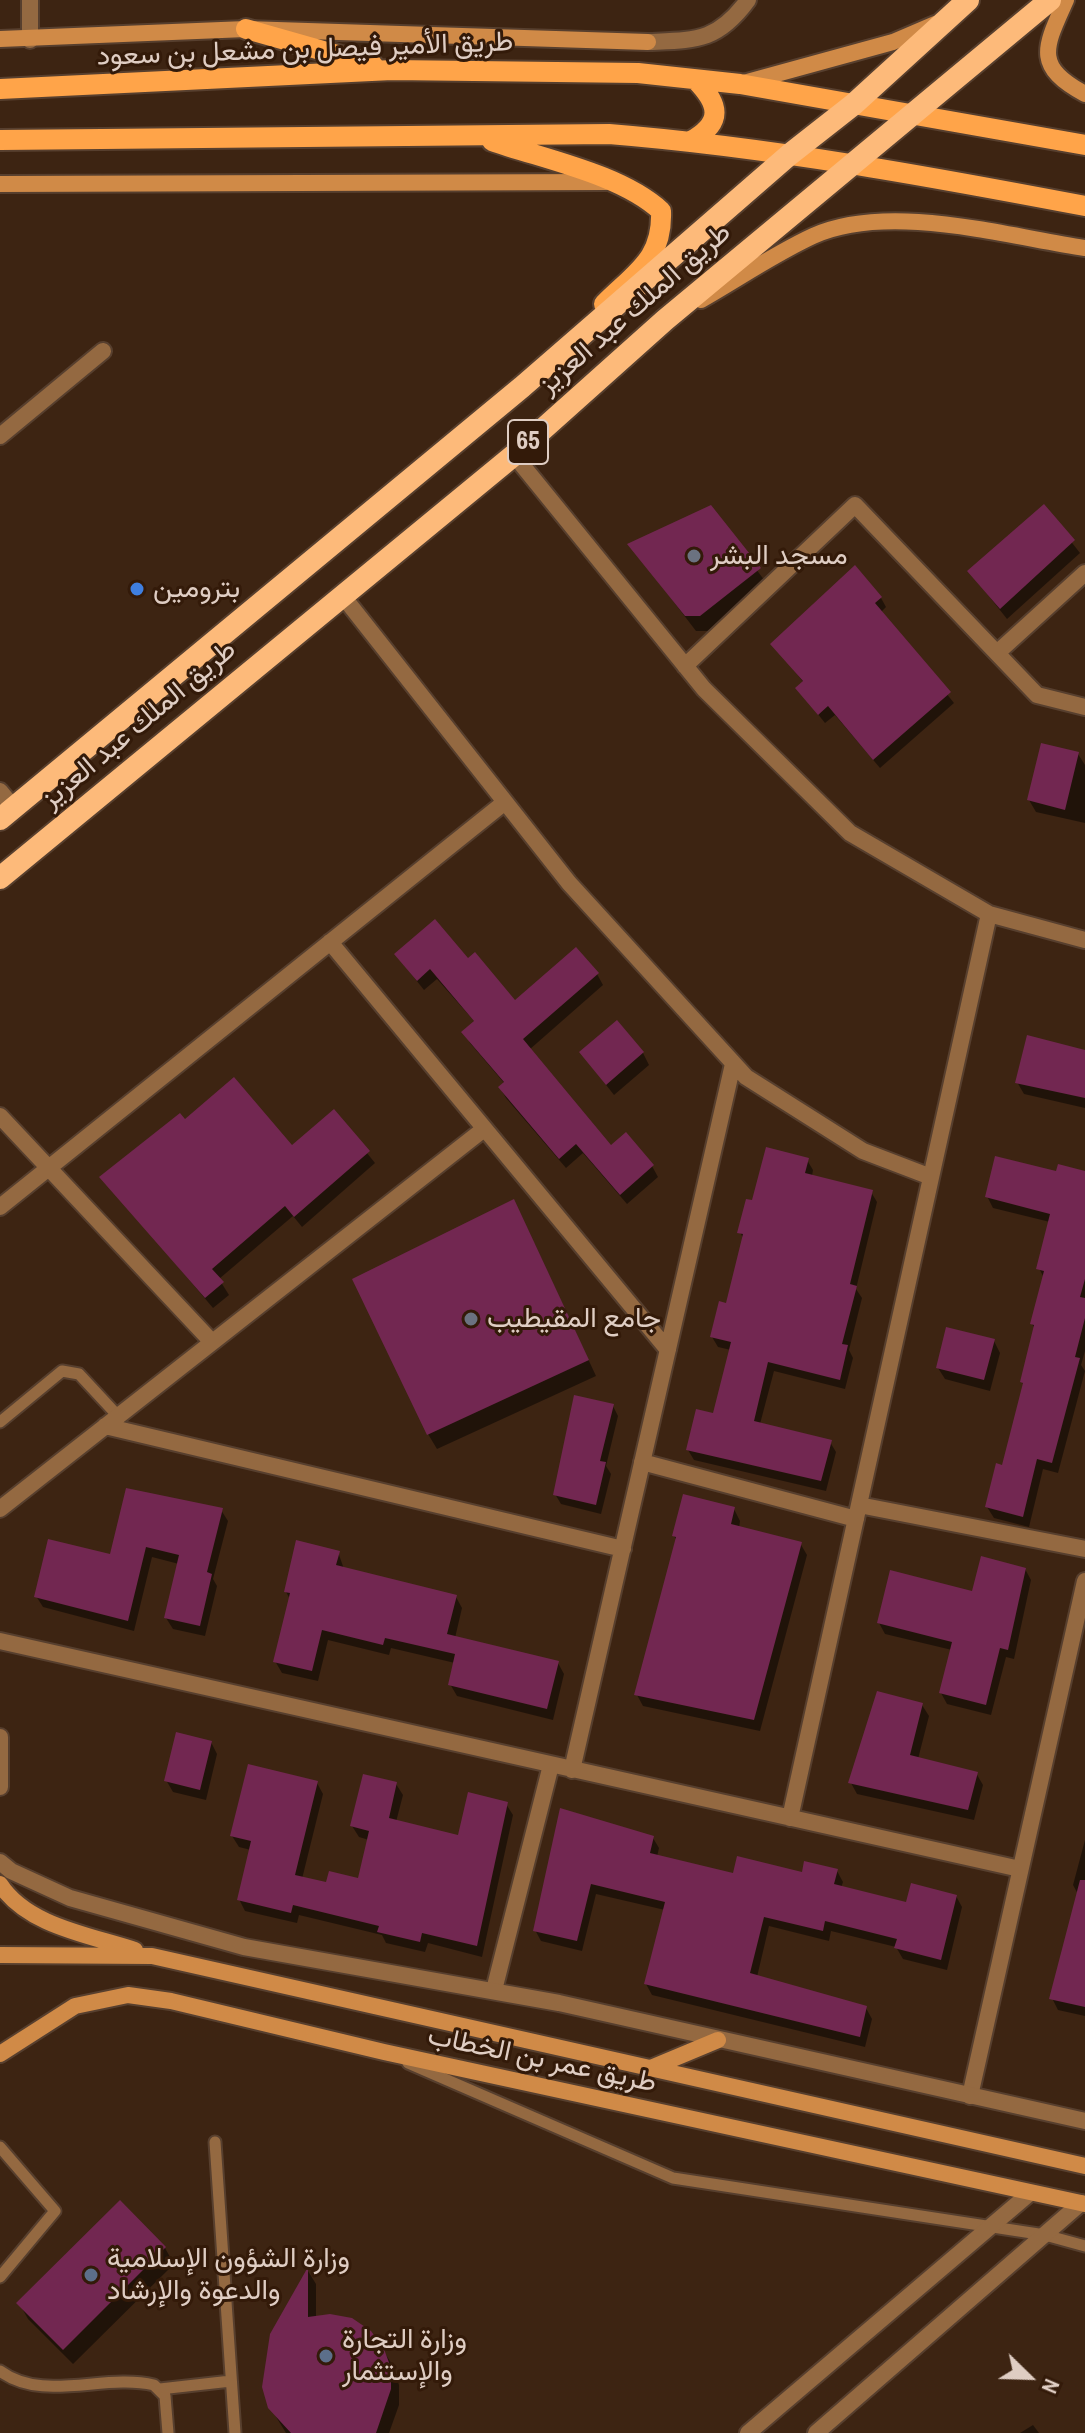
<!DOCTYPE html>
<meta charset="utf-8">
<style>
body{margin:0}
#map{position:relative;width:1085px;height:2433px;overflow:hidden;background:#3d2412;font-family:"Archivo Narrow",sans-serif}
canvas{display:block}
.north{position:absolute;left:989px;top:2337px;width:80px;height:80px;-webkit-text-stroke:6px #331a09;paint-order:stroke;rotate:113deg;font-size:22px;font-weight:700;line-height:32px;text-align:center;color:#dfcdc3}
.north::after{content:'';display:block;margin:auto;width:28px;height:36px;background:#dfcdc3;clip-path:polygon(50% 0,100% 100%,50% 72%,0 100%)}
</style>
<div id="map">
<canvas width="1085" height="2433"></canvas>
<div class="north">N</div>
</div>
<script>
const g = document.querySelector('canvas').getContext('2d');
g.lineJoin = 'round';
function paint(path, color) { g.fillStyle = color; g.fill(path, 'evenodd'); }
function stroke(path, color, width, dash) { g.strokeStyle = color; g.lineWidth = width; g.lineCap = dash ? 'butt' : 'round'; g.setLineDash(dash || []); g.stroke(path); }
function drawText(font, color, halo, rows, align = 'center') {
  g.font = font + ' "Archivo Narrow",Vazirmatn,sans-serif'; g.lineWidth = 6; g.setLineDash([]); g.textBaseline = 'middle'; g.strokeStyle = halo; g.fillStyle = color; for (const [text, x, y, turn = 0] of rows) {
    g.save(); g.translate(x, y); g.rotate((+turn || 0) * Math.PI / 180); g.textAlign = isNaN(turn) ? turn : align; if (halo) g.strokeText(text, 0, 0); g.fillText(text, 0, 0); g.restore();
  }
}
paint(new Path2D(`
 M1044,507L1080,553L1007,619L969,571Z
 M710,508L768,585L709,631H696L630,545Z
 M881,598L886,607L881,612L954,703L880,768L835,715L825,723L797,688L804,683L773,644Z
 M1078,754L1085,765V823L1036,812L1029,800Z
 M396,955L468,961L515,1002L597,974L603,985L529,1050L611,1148L652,1166L658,1177L627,1204L583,1153L566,1168L506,1098L500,1088L505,1084L470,1043L464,1032L475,1022L437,979L424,990Z
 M1085,1051V1108L1024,1094L1017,1082Z
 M581,1053H643L649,1065L614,1095Z
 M334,1112L375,1163L302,1227L293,1216L219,1279L229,1295L213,1308L102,1177L292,1148Z
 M807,1160L813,1170L812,1176L871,1192L877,1202L856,1289L862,1298L849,1350L853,1358L845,1389L774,1371L760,1424L830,1442L836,1452L826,1491L694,1460L688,1450L715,1416L731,1350L718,1347L712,1337L727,1306L744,1240L740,1232L753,1202Z
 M1058,1173H1085V1351L1081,1365L1085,1371L1058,1473L1043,1469L1029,1527L994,1518L987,1507L1003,1467L1024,1386L1022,1382L1035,1329L1032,1324L1044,1278L1039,1268L1050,1222L993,1208L987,1196Z
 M522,1217L596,1376L437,1449L428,1434Z
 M994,1341L1000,1353L990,1391L945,1379L938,1368Z
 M613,1406L618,1416L606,1466L611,1474L601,1514L561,1504L555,1494Z
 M734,1509L740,1521L739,1528L800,1543L807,1555L760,1731L643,1706L637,1695L677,1541L674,1536Z
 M221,1510L228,1521L213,1579L217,1586L205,1636L173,1629L166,1618L179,1564L152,1557L134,1631L43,1607L36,1596L112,1557Z
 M338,1552L344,1569L456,1597L462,1608L455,1638L558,1663L564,1674L553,1720L457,1696L450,1684L455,1663L391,1648L389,1655L328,1640L318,1681L282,1673L275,1661L290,1599L286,1592Z
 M1025,1569L1031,1580L1014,1659L1006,1657L991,1715L947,1704L941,1693L952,1650L885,1634L879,1623L973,1593Z
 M922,1705L929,1716L918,1759L976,1773L983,1785L974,1820L857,1794L851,1783Z
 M211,1742L217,1754L206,1800L173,1792L166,1780Z
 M317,1783L323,1794L302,1879L328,1885L359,1880L369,1840L359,1837L352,1826L396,1784L403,1795L396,1822L460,1837L506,1804L513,1815L482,1957L428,1943L425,1952L386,1943L382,1935L299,1915L297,1923L245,1911L239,1899L251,1850L239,1847L232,1836Z
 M562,1811L653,1838L659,1848L657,1857L735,1875L837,1871L843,1882L841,1888L907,1904L956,1896L962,1907L947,1970L903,1959L896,1947L831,1931L829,1941L769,1926L757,1977L866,2008L872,2019L865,2047L652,1995L646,1984L665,1910L596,1894L582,1951L541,1941L535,1930Z
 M1085,1840V2016L1058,2010L1052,1998L1078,1894L1073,1885Z
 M120,2203L165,2248L174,2264L73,2364L28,2319L19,2303Z
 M308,2271L316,2284V2318L383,2350L393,2366L399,2385V2405L389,2433H286L270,2407L272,2334Z
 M1033,2425L1039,2433H1020Z`), '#0007');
paint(new Path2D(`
 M1044,504L1075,540L1000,609L967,571Z
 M711,505L761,568L700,616H685L627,544Z
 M855,565L882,597L875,603L951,692L873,760L828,706L818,715L795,688L803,681L770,644Z
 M1041,743L1079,752L1065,810L1027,800Z
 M435,919L468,958L475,952L515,1000L576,947L599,973L523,1039L611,1145L626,1132L654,1165L620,1195L576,1144L559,1159L498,1087L504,1082L461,1032L474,1021L430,969L417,981L394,954Z
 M617,1020L644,1052L606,1085L579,1052Z
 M1027,1035L1085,1050V1098L1015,1083Z
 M234,1077L292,1145L334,1109L370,1151L294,1217L285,1206L212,1269L224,1282L205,1298L99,1177L180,1113L185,1119Z
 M766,1147L809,1158L805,1173L873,1190L850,1284L857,1286L842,1344L848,1345L840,1380L768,1362L754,1421L832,1440L821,1481L686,1450L696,1409L713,1413L731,1342L710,1337L719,1301L726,1303L743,1234L737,1233L746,1199L752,1200Z
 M995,1156L1056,1171L1058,1164L1085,1171V1279L1080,1297L1085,1298V1318L1075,1357L1080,1358L1052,1463L1037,1459L1023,1517L985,1507L996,1463L1002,1465L1023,1383L1020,1382L1034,1325L1030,1324L1044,1271L1036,1269L1050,1214L985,1197Z
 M514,1199L589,1360L427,1435L352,1279Z
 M946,1327L995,1339L984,1380L936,1368Z
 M574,1395L614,1404L600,1461L606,1462L596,1505L553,1495Z
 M126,1488L223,1508L207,1572L212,1574L200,1626L164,1618L179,1555L146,1547L128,1621L34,1597L48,1539L110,1554Z
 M683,1494L735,1507L731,1524L802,1542L754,1720L634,1695L676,1537L672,1536Z
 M296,1540L340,1551L336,1565L457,1595L447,1634L559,1661L547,1709L448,1685L455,1654L385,1638L383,1645L322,1630L312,1671L273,1662L290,1593L284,1592Z
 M981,1556L1026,1568L1008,1650L1000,1648L986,1705L939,1693L952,1642L877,1623L890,1570L972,1591Z
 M877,1691L923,1703L910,1755L978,1772L968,1810L848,1783Z
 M176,1732L212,1741L200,1790L164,1781Z
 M248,1764L318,1781L295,1875L326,1882L329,1871L358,1878L369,1831L350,1826L363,1774L397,1782L389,1818L458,1835L468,1792L508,1802L477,1946L422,1933L420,1942L377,1932L379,1926L293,1905L291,1913L237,1900L251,1841L230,1836Z
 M560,1808L654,1836L650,1853L733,1873L737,1856L802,1872L804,1861L838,1869L834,1884L906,1902L911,1883L957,1895L941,1960L894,1948L897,1939L825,1921L823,1931L764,1917L750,1973L867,2006L860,2037L644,1984L665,1902L591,1884L577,1941L533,1931Z
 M1080,1880H1085V2007L1049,1999Z
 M120,2200L166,2247L63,2350L16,2303Z
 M308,2267V2317L330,2314L352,2318L371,2331L384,2349L391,2368V2389L376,2433H291L268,2408L262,2387L270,2334Z`), '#722751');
const service = new Path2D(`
 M0,1422L62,1371L79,1374L118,1416
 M408,2063L673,2178L1045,2235L1085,2246
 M215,2142L235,2433
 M0,2147L55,2211L0,2277
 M0,2371C43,2403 104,2373 154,2385L165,2396L168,2433
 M160,2389L231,2381`);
const minor = new Path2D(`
 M30,0V40
 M0,436L103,351
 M514,455L704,689L850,833L989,914L1085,940
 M342,595L569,883L746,1077L863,1151L931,1177
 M997,653L1085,573
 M685,666L855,505L1037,695L1085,707
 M0,791L14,808
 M330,942L668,1350
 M0,1116L212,1342
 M0,1207L505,802
 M105,1426L623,1549
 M642,1462L856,1519
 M859,1505L1085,1549
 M0,1509L484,1129
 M0,1641L1020,1869
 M572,1770L733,1064
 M790,1818L989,914
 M494,1990L551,1765
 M970,2096L1085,1581`);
const tertiary = new Path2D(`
 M648,42C696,40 717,42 748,0
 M0,1737V1787
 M0,1862L11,1871L70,1898L244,1947L559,2003L1085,2121
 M748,2433L1030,2193
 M816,2433L1081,2203`);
const secondary = new Path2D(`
 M1066,0C1045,47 1033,66 1085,94
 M0,39L246,29L648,42
 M740,84L893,42L935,24
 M0,184L606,182
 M701,300C738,279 774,254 813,236C889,202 1005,236 1085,248
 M0,1884C27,1926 90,1935 135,1950
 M0,1955L152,1956L1085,2166
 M0,2054L75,2006L128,1995L171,2001L384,2052L1085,2204
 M651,2068L718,2040`);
const primary = new Path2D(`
 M246,29L373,65
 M0,89L392,70L638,73L740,84L1085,145
 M0,140L609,134C769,147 927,176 1085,206
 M492,141C543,159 621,174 661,211C663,259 636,272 604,304
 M691,141C724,122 719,104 696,80`);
const trunk = new Path2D(`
 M0,819L522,387L789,155L854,104L968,0
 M0,878L514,455L665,320L1050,0`);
stroke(service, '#573f2e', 15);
stroke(minor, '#573f2e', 20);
stroke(tertiary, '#573f2e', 20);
stroke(secondary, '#573f2e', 20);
stroke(primary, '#573f2e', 24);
stroke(trunk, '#573f2e', 26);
stroke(service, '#946941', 11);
stroke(minor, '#946941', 16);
stroke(tertiary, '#946941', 16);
stroke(secondary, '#d08a47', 16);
stroke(primary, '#ffa449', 20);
stroke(trunk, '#fdba7a', 22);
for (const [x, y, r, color] of [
 [694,556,8,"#6b7280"],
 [137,589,8,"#3f7fe0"],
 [471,1319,8,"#6b7280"],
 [91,2275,8,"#5c6f8a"],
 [326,2356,8,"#5c6f8a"]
]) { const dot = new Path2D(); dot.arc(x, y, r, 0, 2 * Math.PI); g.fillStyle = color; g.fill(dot); stroke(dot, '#331a09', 3); }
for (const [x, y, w] of [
 [528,442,40]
]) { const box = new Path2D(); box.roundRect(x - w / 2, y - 22, w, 44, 6); g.fillStyle = '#331a09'; g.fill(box); stroke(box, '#dfcdc3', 2); }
drawText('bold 26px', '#dfcdc3', null, [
 ["65",528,442]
]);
drawText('28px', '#dfcdc3', '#331a09', [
 ["طريق الأمير فيصل بن مشعل بن سعود",305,50,-2],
 ["طريق الملك عبد العزيز",635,309,-41],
 ["طريق الملك عبد العزيز",139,725,-40],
 ["طريق عمر بن الخطاب",542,2060,12]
]);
drawText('28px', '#dfcdc3', '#331a09', [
 ["مسجد البشر",710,556],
 ["بترومين",153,589],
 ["جامع المقيطيب",487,1319],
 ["وزارة الشؤون الإسلامية",107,2259],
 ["والدعوة والإرشاد",107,2291],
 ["وزارة التجارة",342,2340],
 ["والإستثمار",342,2372]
], 'left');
</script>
